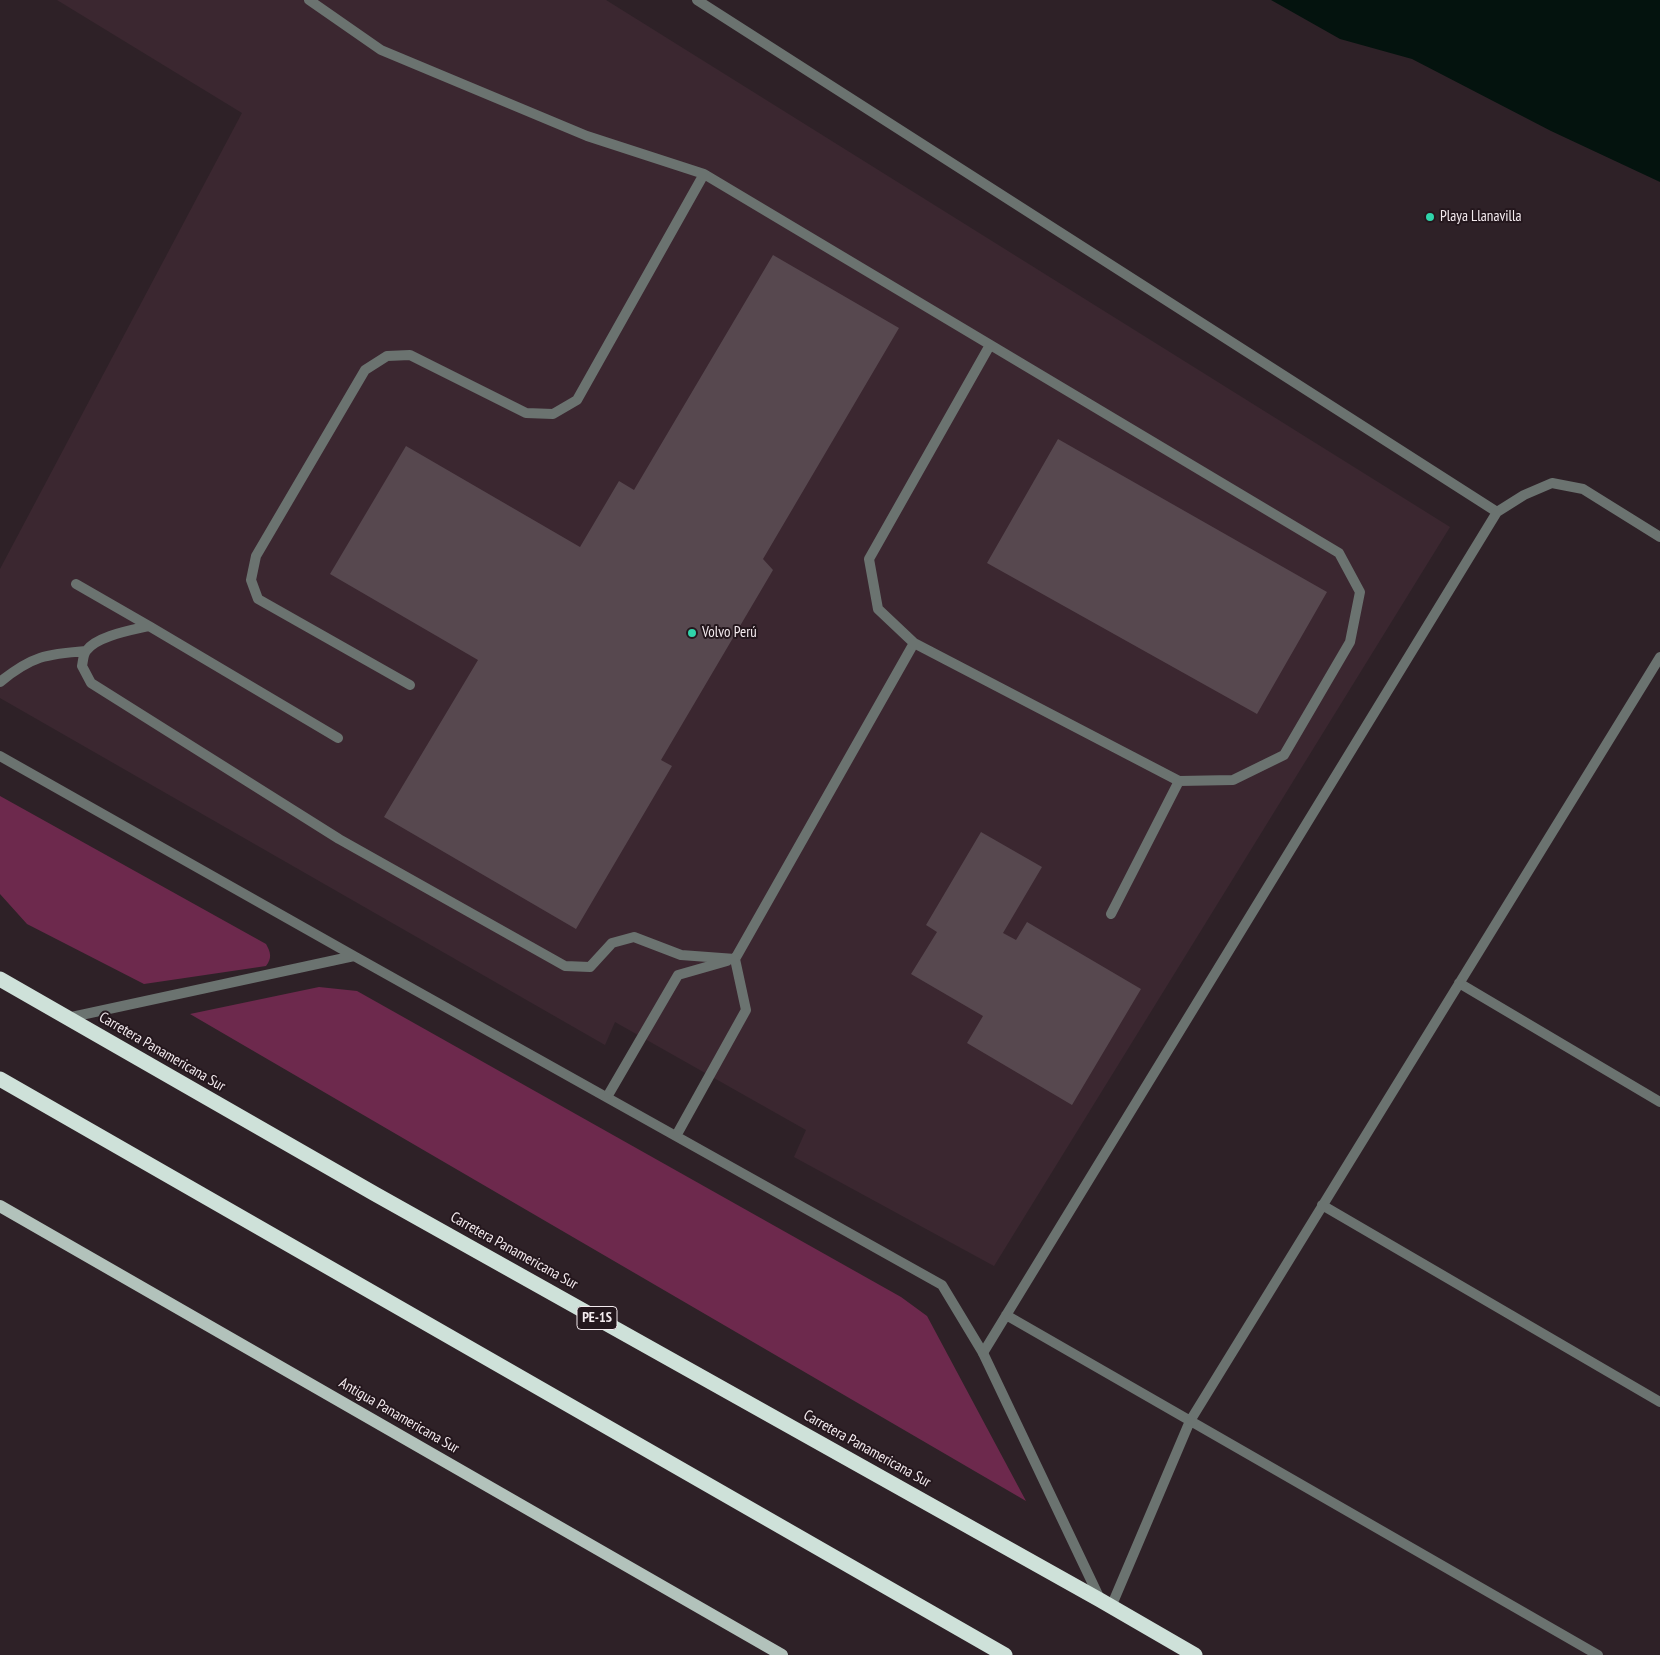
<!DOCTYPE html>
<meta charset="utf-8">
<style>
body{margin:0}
canvas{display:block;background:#2e2127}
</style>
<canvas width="1660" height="1655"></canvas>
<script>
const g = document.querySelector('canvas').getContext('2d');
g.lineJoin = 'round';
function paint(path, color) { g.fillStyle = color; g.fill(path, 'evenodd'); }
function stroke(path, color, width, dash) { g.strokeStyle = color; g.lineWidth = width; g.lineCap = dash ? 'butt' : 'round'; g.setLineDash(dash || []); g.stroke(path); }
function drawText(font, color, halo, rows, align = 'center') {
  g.font = font + ' "PT Sans Narrow",sans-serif'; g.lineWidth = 4; g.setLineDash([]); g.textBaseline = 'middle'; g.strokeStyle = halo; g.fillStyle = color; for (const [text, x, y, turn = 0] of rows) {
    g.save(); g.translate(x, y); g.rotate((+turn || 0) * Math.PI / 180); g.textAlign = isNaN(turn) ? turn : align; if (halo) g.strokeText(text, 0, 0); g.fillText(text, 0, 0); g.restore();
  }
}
paint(new Path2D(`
 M57,0H606L1450,527L994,1266L794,1157L806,1130L615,1022L605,1045L0,698V569L242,113Z`), '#3b2730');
paint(new Path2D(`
 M0,796L266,944C271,953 272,958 266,966L144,984L27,924L0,894Z
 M319,987L357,991L901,1297L927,1316L1026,1501L190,1014Z`), '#6d294d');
paint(new Path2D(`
 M1271,0H1660V182L1551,131L1412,59L1340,39Z`), '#04130e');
paint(new Path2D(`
 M773,255L899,328L763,559L773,570L661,760L672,766L576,929L384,817L478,660L330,574L406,446L580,547L619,481L634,490Z
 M1058,439L1327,592L1257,714L987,563Z
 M981,832L1042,867L1003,933L1016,940L1027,922L1141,989L1072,1105L967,1043L983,1016L911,974L937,932L926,925Z`), '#57484f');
stroke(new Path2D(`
 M309,0L381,50L587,136L704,174
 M76,584L149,626
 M0,682C32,656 46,654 86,651
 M410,685L258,599L251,580L256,556L365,370L387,356L410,355L526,413L553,414L577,400L704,174L1339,553L1360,592L1350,642L1284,755L1233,780L1179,781L914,643L878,609L869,559L990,345
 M338,738L149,626C132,630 96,636 86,651C83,655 83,662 82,666L91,683L339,839L565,966L590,967L612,943L634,937L681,955L735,959
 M0,756L354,956
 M1111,914L1179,781
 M67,1018L354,956L942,1285L983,1353L1100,1599
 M607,1097L678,975L727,961
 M676,1136L746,1010L735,959L914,643`), '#6b7370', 10);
stroke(new Path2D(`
 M697,0L1497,512
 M1459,983L1660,1102
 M1322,1205L1660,1402
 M1006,1315L1598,1655
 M983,1353L1497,512L1524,495L1552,483L1583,489L1660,537
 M1111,1607L1190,1421L1660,657`), '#6b7370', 10);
stroke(new Path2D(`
 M0,1206L782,1655`), '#b2c2bb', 12);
stroke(new Path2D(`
 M0,979L375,1194L1100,1600L1195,1655
 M0,1079L1005,1655`), '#cee1d9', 15);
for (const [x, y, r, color] of [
 [1430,217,5,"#30d4aa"],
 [692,633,5,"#30d4aa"]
]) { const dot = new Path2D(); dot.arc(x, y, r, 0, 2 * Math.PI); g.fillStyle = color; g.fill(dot); stroke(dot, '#24171d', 2); }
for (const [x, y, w] of [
 [597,1318,40]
]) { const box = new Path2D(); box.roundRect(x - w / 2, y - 11.5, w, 23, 4); g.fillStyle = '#24171d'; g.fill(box); stroke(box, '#f4ebef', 1); }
drawText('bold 14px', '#f4ebef', null, [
 ["PE-1S",597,1318]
]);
drawText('15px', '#f4ebef', '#24171d', [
 ["Playa Llanavilla",1440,217],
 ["Volvo Perú",702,633]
], 'left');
drawText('15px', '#f4ebef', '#24171d', [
 ["Carretera Panamericana Sur",162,1052,30],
 ["Carretera Panamericana Sur",514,1251,29],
 ["Antigua Panamericana Sur",399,1416,30],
 ["Carretera Panamericana Sur",867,1449,29]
]);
</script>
